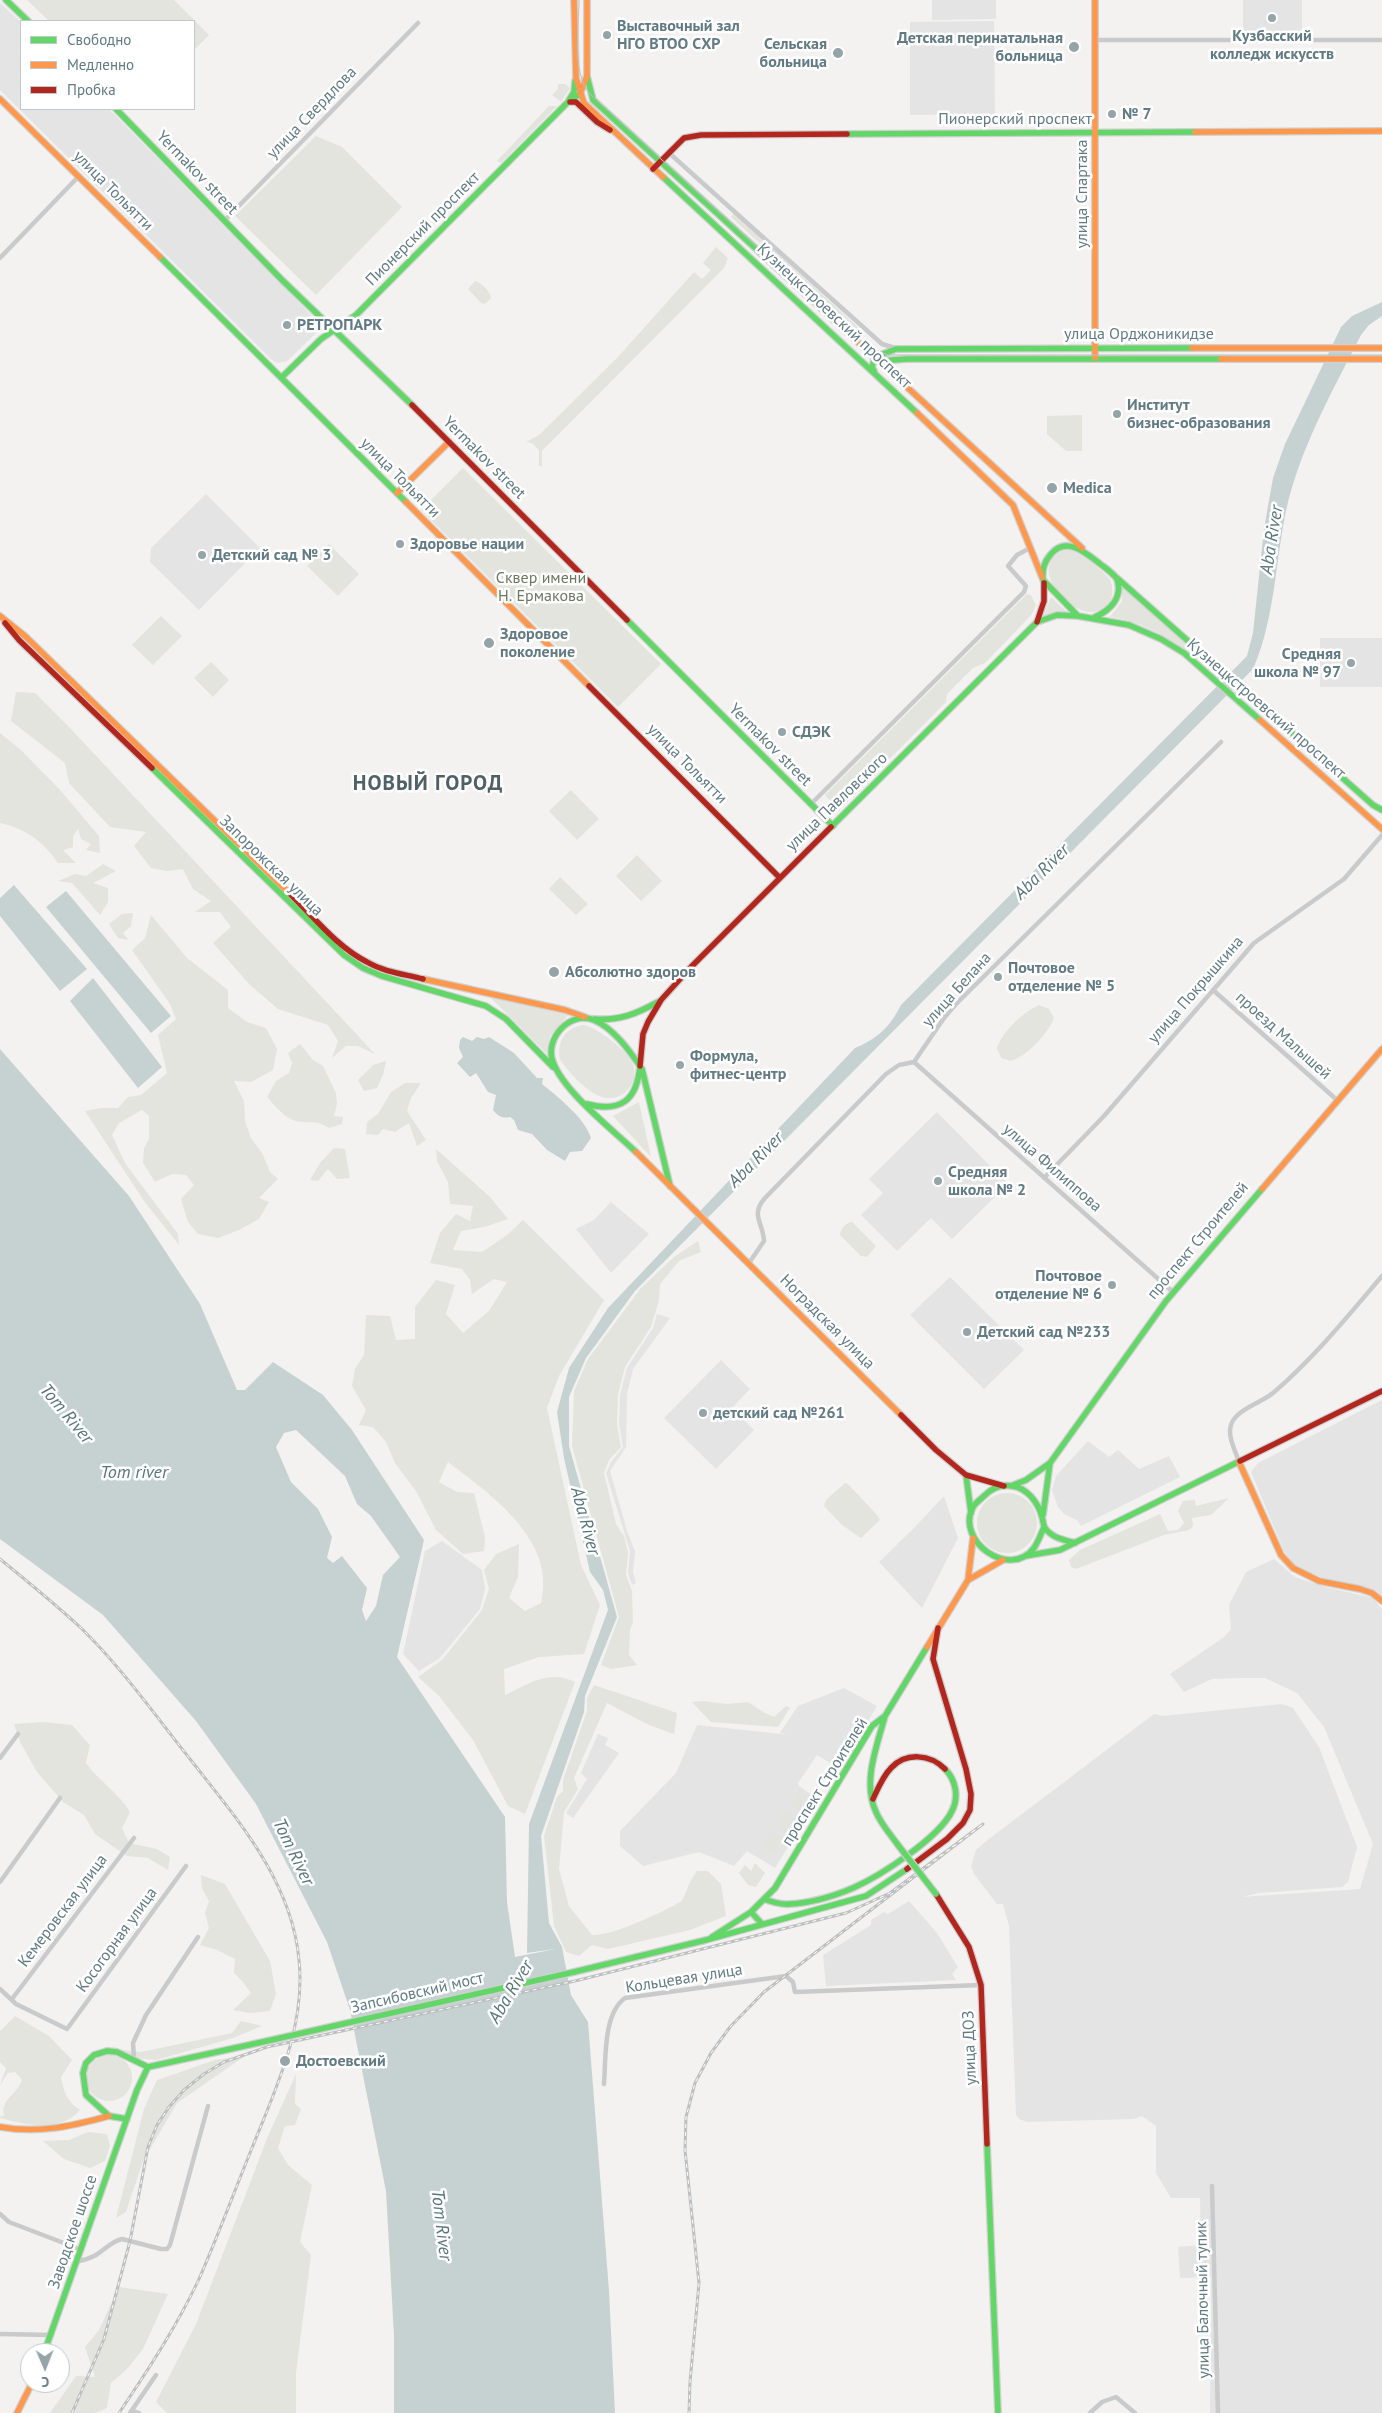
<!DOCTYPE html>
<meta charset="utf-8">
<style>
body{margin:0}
#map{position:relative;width:1382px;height:2413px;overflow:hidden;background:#f3f2f0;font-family:"PT Sans",sans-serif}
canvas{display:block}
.legend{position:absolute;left:20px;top:20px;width:175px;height:90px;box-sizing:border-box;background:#fff;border:1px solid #c0cacd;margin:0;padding:6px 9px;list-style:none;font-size:15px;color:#617a83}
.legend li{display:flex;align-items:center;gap:10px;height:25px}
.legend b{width:25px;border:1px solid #c0cacd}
.north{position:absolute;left:20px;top:2343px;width:50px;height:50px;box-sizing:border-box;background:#fff;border:1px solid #c0cacd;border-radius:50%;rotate:179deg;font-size:14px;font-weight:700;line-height:20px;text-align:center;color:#617a83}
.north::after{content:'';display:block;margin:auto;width:18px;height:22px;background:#94a4a9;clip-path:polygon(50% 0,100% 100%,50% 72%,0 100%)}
</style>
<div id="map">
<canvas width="1382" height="2413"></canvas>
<ul class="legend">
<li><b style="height:6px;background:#63d668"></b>Свободно</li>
<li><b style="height:6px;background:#ff974d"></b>Медленно</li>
<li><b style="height:6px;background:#b3261e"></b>Пробка</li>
</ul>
<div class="north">С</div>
</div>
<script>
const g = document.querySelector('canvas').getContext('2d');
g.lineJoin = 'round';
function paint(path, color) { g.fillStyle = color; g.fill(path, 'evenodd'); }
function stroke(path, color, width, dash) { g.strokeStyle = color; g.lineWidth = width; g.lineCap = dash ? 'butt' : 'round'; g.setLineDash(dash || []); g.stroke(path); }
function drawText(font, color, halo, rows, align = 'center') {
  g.font = font + ' "PT Sans",sans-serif'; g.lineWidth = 5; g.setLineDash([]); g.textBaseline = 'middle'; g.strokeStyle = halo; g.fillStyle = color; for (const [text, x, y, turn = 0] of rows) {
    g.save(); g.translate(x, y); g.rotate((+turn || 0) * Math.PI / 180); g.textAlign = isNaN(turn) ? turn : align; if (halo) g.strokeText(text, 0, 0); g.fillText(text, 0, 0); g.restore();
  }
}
paint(new Path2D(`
 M932,0H996V19L932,20Z
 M1243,0H1302V37H1243Z
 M0,3L21,22V109H109L317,321L316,333L287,361L277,363L272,360L0,90Z
 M994,21L995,114L910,115V22Z
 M206,494L260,548L199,610L150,562L151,548Z
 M1320,638H1382V687H1320Z
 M937,1112L1008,1184L952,1239L931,1218L897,1251L861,1215L883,1193L869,1179Z
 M611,1202L649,1234L611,1273L576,1229L594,1220Z
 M950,1277L1024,1350L984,1389L910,1315Z
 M657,1314L670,1318L633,1369L627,1394L626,1447L610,1471L628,1534L635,1551L633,1572L636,1583L632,1585L628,1573L630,1551L606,1473L611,1462L623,1447L619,1424L620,1395L627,1368L653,1328Z
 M721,1360L750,1389L732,1408L754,1430L716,1469L664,1418Z
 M1382,1400V1596L1370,1588L1324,1578L1296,1567L1284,1551L1251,1472L1258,1463Z
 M1088,1441L1109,1457L1118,1450L1139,1469L1169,1456L1180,1477L1081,1526L1078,1521L1064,1514L1058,1507L1052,1490L1056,1476Z
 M944,1496L958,1538L922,1608L879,1562L914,1528Z
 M442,1541L482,1570L485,1588L480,1609L440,1658L419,1671L403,1654L425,1551Z
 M1274,1559L1295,1577L1325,1587L1373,1598L1382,1609V2413H1210L1211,2277L1180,2278L1178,2247L1201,2245L1200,2198H1171L1156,2173V2126L1142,2116L1134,2119L1027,2122L1019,2119L1016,2115L1009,1926L1003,1904H997L974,1874L971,1866L976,1850L985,1842L1154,1714L1162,1716L1282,1704L1293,1708L1319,1747L1357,1847L1348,1882L1342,1887L1259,1893L1241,1897L1360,1889L1373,1844L1324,1727L1297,1693L1265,1678H1242L1212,1679L1184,1692L1170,1674L1224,1637L1231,1629L1229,1605L1246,1572Z
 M844,1688L877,1706L846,1759L837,1767L817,1755L798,1783L799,1786L818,1799L775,1868L747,1851L734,1866L699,1852L643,1866L620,1846V1831L676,1773L697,1725L782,1734L787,1736L782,1733H780L798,1706Z
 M598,1734L608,1738L605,1745L619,1753L573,1818L566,1813L587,1779L581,1773Z
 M909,1901L937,1933L958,1967L952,1974L956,1980L826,1986L823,1955L871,1925V1920L884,1912L888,1914Z`), '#e3e4e3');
paint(new Path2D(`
 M27,0H174L209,35L194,50V21H49Z
 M558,84H565L570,88L561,102L552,95L558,89Z
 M549,106H557L501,163L497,161Z
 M316,136L342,147L402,207L316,295L235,216Z
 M734,213L863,332L864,335L859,334L731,217Z
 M716,247L728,258L724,268L542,451V467L539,465V450L532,443L526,442L539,435L618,357L694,272L702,279L711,270L703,263Z
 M475,281C481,282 491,292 491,298L485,304L481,303L468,289Z
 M1082,415V451H1066L1047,434V416Z
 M463,468L661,664L618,707L421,510Z
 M329,544L359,574L338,596L307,566Z
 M1068,549L1080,551L1110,579C1113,587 1114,597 1108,604C1083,636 1016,563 1068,549Z
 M1122,587L1204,658L1201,662C1176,641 1143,621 1110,617L1122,601Z
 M1027,594L1031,595L1036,605L1032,614L1016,631L985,663L973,668L947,694L946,702L839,810L825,795Z
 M1051,597L1067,612L1044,615Z
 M161,616L182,636L153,665L132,645Z
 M211,662L229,680L213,697L194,678Z
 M16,692L35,693L71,729L375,1054L358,1046H346L332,1058L338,1041L328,1025L278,1009L250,985L213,943L231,927L220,912H195L211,901L193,889L183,869L167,871L151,868L134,846L146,832L110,827L69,783L65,763L11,721Z
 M0,733L21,750L61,791L99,836L100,853L86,850L91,844L81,839L78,829L73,836V847L63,850L76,863H58C43,841 26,829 0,823Z
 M571,790L599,819L577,840L549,811Z
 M637,855L662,881L641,901L616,876Z
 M103,864L116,871L93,883L108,888V902L100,915L72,883L58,881L75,874L86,876Z
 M560,877L588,904L576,915L549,889Z
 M133,913L131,926L123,933L129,940L118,938L109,924L122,914Z
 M151,915L187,958L228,990V1008L247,1022L266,1028L277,1049L273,1070L251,1082L234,1081L244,1101L245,1121L251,1138L262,1153L270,1172L278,1179L259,1198L269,1202L259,1219L239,1230L218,1238L198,1234L188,1222L181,1199L194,1185L186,1175L172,1174L155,1182L143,1163L144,1148L149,1139V1116L142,1110L119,1123L112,1135L125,1163L178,1234L179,1245L144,1201L85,1111L101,1108H118L128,1097L141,1095L167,1073L158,1035L176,1019L170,1004L132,950L145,938Z
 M490,997L568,1015L550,1036L547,1054Z
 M1039,1005L1049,1009L1054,1018C1047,1035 1028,1055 1011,1061L1001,1058L997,1048C1003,1031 1023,1012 1039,1005Z
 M583,1025C597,1027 630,1052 634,1067C635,1072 634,1078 633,1083C609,1119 578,1083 560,1060C557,1041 564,1029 583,1025Z
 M300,1044L313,1060L323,1066L336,1093L337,1104L334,1116L343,1117L342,1124L329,1128C315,1120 317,1123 303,1122C288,1122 277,1108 267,1097L276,1081L289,1073L292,1063L288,1053Z
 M386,1061L383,1075L377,1088L364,1091L358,1080L373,1065Z
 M405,1083H421L411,1098L407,1111L426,1140L417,1146L409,1123L395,1132L383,1129L378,1135L366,1134L367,1122L378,1114L391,1092Z
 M639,1102L651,1157L613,1116Z
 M334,1148L345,1149L350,1178L337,1179L328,1169L318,1181L310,1180L320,1163Z
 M436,1149L490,1197L508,1219L484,1227L461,1231L453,1250L482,1252L507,1235L523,1220L604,1300L559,1376L547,1408L581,1565L600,1605L584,1654L539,1657L504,1669L505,1695C529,1684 549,1669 575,1682L525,1814L508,1806L473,1740L439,1696L418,1677L442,1660L482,1610L489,1589L484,1570L496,1554L519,1544L518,1577L509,1598L525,1611L541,1603C557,1540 491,1495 448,1462L439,1482L457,1492L474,1493L485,1537L484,1551L463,1554L436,1530L416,1491L395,1463L386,1442L373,1427L359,1425L366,1410L352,1386L355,1369L364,1355L366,1315L390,1316L396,1340L415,1339V1307L436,1280L455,1285L446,1314L463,1333L489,1311L507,1282L494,1279L472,1294L470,1280L462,1269L430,1263L440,1233L456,1214L470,1221L473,1206L450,1204L448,1182L437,1161Z
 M852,1222L876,1246L867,1257L861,1256L840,1235C840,1229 847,1222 852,1222Z
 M698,1241L701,1252L679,1261L660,1284L659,1300L651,1327L625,1367L618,1395L617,1424L621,1447L609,1460L604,1473L616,1524L624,1536L628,1552L626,1575L632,1591L633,1622L630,1630L629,1655L637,1665L611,1669L601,1665L619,1617L572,1446L574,1391L588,1359L641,1288L674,1257Z
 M845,1483L848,1484L878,1516L880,1520L861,1538L842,1525L824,1506L826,1500Z
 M977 1523a30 30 0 1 1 60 0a30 30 0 1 1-60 0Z
 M1229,1498L1211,1515L1192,1518L1193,1526L1189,1530L1164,1535L1076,1569L1071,1567L1069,1560L1080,1550L1160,1514L1168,1531L1178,1530L1184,1523L1178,1511L1183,1501L1195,1500L1196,1506Z
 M594,1685L677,1713L674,1734L649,1725L607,1703L574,1778L578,1789L564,1812L559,1869L569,1906L592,1935C616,1935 660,1913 682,1901L691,1880L697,1871H708L721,1884L726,1916L690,1930L608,1949L592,1945L579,1956L566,1952L554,1926L544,1836L557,1797L563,1791V1780L587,1711V1698Z
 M702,1701L727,1704L748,1702L763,1712L774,1717L786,1706L790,1708L778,1727L711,1722L692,1702Z
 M43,1722L72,1725L90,1745L86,1763C99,1781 118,1792 130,1812L122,1828L129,1843L157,1849L170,1857L168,1870L148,1858L127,1856L95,1834L84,1815L63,1802L37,1772L20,1742L14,1724Z
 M799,1791L807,1796L798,1811L790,1805Z
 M786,1812L794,1817L785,1832L777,1826Z
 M773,1832L782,1837L773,1852L764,1846Z
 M755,1863L765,1873L756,1887L748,1885L739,1873L745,1865L751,1871Z
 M201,1875L225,1884L270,1961L276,1994L270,2011L250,2013L233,2010L251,1993L242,1981L234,1973L235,1959L217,1950L200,1945L209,1928L205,1913L209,1901L202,1888Z
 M15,2016L49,2036L72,2060L61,2077C64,2093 67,2101 80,2110C60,2133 26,2125 0,2118V2115L1,2117L4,2115C0,2099 18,2094 22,2080L15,2072L8,2073L0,2085L6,2068L0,2062V2031Z
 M241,2021L262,2026L233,2038L156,2060L131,2058L114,2049L141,2052L232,2033Z
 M86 2078a23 23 0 1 1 46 0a23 23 0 1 1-46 0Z
 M245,2056L177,2103L143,2161L126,2212L116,2218L144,2109L157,2080L215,2060Z
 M296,2074L295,2104L301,2109L295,2125L285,2126L278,2148L288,2165L312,2185L300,2242L311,2255L296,2373V2413H167L156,2402L196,2324L268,2136Z
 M88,2132L107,2134L110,2146L105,2161L90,2168L64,2159L43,2141L69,2140Z
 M119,2287L168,2294L143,2349L128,2368L111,2383L107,2408L95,2413H50L76,2376L95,2377L85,2347L99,2330Z`), '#e2e4dd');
paint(new Path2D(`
 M1382,302V316L1369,325L1361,335C1333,390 1303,443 1288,502C1275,557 1276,617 1253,669L635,1291L586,1358L569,1397V1446L617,1617L585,1696L584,1712L541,1836L549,1923L562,1947L571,1995L588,2022L609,2291L615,2413H394V2336L386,2191L350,2010L327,1942L256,1804L196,1721L103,1615L0,1539V1049L129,1196L200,1304L237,1390H245L273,1362L323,1395L352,1430L424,1540L397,1657L505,1817L507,1902L515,1957L555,1949L527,1953L529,1824L608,1610L603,1590L590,1572L564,1458L557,1412L569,1368L608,1308L855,1048C877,1039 890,1027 901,1005L1247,656L1253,633L1264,529L1273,478L1285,444L1341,327L1352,316ZM296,1430L345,1476L357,1504L371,1516L400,1557L383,1575L376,1606L366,1621L362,1610L367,1588L342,1556L333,1563L327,1558L332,1537L318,1509L291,1482L276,1447L284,1433Z
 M14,885L87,969L60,991L0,916V898Z
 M66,891L171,1016L151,1033L46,907Z
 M93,978L162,1067L138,1088L70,1001Z
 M463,1037L472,1041L477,1037L484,1039L489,1037L514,1053L537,1078H543L542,1084C558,1097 585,1118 591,1138L582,1151L570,1152L565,1161L547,1150L532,1134L518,1130L514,1120L510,1117C502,1119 498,1116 493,1110L496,1095L488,1092L476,1073L470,1077L457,1063L463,1057L459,1048L460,1040Z`), '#c6d2d2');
const fast = new Path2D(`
 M6,0L28,21
 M587,76L593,100L822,309
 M569,100L574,92L575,81
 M116,109L282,280L412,405
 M847,134L1195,132
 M663,177L917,413
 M160,257L406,502
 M879,361L907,359H1221
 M874,371L872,367L875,357L896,349L1192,348
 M282,377L321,339L356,315L568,102L580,94
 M1117,578L1373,805L1382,810
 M1095,617C1111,610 1123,597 1117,579C1112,572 1105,568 1099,563C1085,552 1066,536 1051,554C1044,562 1042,569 1043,580L1078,616L1129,625L1161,639L1184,653L1260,720
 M627,620L833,826
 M152,768L344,955L363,968L382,976L486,1006L506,1019L553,1067
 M831,827L1037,622L1057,615L1078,616
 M594,1019C619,1021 636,1014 658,1002
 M642,1069L670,1186
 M587,1104C621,1113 637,1100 640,1066C629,1050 613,1028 594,1020C570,1010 544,1039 553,1062C564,1092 613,1130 636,1152
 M966,1475L971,1513
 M1011,1486L1026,1480L1050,1463L1166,1301L1262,1189
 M1043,1515L1050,1463
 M1044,1527C1041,1534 1038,1542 1034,1548C1010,1580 955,1541 973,1507C975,1503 981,1499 984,1496C991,1489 1001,1484 1012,1486C1027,1488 1038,1502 1042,1517C1043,1520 1043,1525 1045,1528C1052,1538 1064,1540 1075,1543
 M1025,1556L1060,1550L1240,1461
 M885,1716C877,1746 862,1782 876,1812C881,1824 890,1834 898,1845
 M764,1899C772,1902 781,1905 790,1904C811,1903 834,1896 853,1888C880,1876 939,1838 952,1811C959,1797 956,1780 945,1769
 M751,1912L762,1924
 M712,1937L751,1912L775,1888L872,1726L885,1716L927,1647
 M574,1972L706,1940L866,1896L907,1869
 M127,2119L109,2116L86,2095L83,2073L86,2063L94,2055L107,2051L117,2052L148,2067L267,2041
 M987,2144L998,2413
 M44,2353L137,2090L148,2067`);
const slow = new Path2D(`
 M574,0L576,78L584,103L663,177
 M1095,0V358
 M580,94L587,76V0
 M0,99L160,257
 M1195,132L1382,131
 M822,309L1082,548
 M1192,348H1382
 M1221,359H1382
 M917,413L1013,505L1042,577
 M397,493L449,442
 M406,502L589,686
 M0,616L25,636L288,892
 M1260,720L1382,829
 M423,979L565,1010L585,1017
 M636,1152L901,1415
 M1262,1189L1382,1049
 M1239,1462L1281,1555L1293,1568L1319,1581L1360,1589L1372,1593L1382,1601
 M968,1580L1003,1560
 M927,1647L968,1580L973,1538
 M0,2127C39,2134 72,2126 109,2116
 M17,2413L32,2383`);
const jam = new Path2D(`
 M570,102H576L597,122L610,130
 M653,169L684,138L701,135L847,134
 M412,405L627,620
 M1037,622L1044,601V583
 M5,623L19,640L152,768
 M589,686L779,877
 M288,892C313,916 337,947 367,962C384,972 404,974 423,979
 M640,1066L643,1034L648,1022L661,1000L691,967L831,827
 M901,1415L936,1450L966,1475L1004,1486
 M1240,1461L1382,1391
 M873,1799C878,1788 883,1776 891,1768C906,1752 930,1754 945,1769
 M907,1869L947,1839L963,1823L970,1810L971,1794L966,1769L933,1659L938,1628
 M936,1894L969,1947L981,1985L987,2144`);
stroke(fast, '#cfd0d0', 8);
stroke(slow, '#cfd0d0', 8);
stroke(jam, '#cfd0d0', 8);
stroke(new Path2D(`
 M1096,40H1382
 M668,152L882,344L895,348
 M224,221L418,23
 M0,258L79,176
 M810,805L1024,592L1026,586L1008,566L1017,555L1030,548
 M1213,990L1337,1100
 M914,1062L1173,1292
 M1044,1178L1104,1116L1254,943L1344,879L1382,835
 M749,1263L764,1241C763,1222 750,1215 765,1198L886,1074L899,1065L914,1062L944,1018L956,1004L1221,742
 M1239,1462C1236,1452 1227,1436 1231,1425C1235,1410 1261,1403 1273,1393C1313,1359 1348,1316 1382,1276
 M0,1758L18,1734
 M0,1882L60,1798
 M0,1989L16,2004L67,2029L186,1866
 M12,1999L134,1838
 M134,2059L133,2043L146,2015L198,1937
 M604,2084C606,2058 603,2014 625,1998L786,1976L793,1982L795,1992L981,1985
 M1212,2186L1218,2413
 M0,2214L9,2222L82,2250
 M78,2261C102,2258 105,2243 122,2239L161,2249H167L170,2245L208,2106
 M0,2334L52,2335
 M131,2411L139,2413
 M130,2413L156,2375
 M1090,2413L1102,2402L1116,2397L1135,2413`), '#c8cacb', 4.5);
stroke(fast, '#63d668', 5.5);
stroke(slow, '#ff974d', 5.5);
stroke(jam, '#b3261e', 5.5);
stroke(new Path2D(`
 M579,0C579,30 571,70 590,94L864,345L888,355H1382`), '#bdbfc0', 1);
const rail = new Path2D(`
 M0,1559C27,1581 55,1604 81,1628C121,1667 155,1715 190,1759C237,1819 292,1881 299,1960C306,2026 276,2088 252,2148C234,2192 218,2236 199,2279C177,2326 148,2370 119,2413
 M72,2413L104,2339L130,2241L148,2147L157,2125L169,2107L184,2090L204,2074L224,2062L267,2047L575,1981L846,1913L890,1893L983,1824L764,1992L730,2027L711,2053L695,2083L686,2117L685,2150L699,2283L690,2382L689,2413`);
stroke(rail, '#bdbfc0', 3);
stroke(rail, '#fff', 1, [4]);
const fastBridge = new Path2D(`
 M898,1845L936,1894
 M267,2041L574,1972`);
stroke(fastBridge, '#cfd0d0', 8, []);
stroke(fastBridge, '#63d668', 5.5);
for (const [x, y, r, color] of [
 [1272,18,5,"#94a4a9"],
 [607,35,5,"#94a4a9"],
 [1074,47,6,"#94a4a9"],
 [838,53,6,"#94a4a9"],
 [1112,114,5,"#94a4a9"],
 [287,325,5,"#94a4a9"],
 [1117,414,5,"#94a4a9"],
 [1052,488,6,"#94a4a9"],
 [400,544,5,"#94a4a9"],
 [202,555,5,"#94a4a9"],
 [489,643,6,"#94a4a9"],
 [1351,663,5,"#94a4a9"],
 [782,732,5,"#94a4a9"],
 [554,972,6,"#94a4a9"],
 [998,977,5,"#94a4a9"],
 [680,1065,5,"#94a4a9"],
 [938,1181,5,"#94a4a9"],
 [1112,1285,5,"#94a4a9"],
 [967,1332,5,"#94a4a9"],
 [703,1413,5,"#94a4a9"],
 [285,2061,6,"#94a4a9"]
]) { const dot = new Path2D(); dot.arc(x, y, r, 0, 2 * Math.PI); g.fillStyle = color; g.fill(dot); stroke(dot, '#fff', 2); }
drawText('bold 16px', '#617a83', '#fff', [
 ["Выставочный зал",617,26],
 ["НГО ВТОО СХР",617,44],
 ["Кузбасский",1272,36,"center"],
 ["колледж искусств",1272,54,"center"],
 ["Детская перинатальная",1063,38,"right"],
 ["больница",1063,56,"right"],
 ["Сельская",827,44,"right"],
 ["больница",827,62,"right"],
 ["№ 7",1122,114],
 ["РЕТРОПАРК",297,325],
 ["Институт",1127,405],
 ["бизнес-образования",1127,423],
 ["Medica",1063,488],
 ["Здоровье нации",410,544],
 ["Детский сад № 3",212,555],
 ["Здоровое",500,634],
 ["поколение",500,652],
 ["Средняя",1341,654,"right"],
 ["школа № 97",1341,672,"right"],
 ["СДЭК",792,732],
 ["Почтовое",1008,968],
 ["отделение № 5",1008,986],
 ["Абсолютно здоров",565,972],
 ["Формула,",690,1056],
 ["фитнес-центр",690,1074],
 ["Средняя",948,1172],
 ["школа № 2",948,1190],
 ["Почтовое",1102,1276,"right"],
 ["отделение № 6",1102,1294,"right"],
 ["Детский сад №233",977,1332],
 ["детский сад №261",713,1413],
 ["Достоевский",296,2061]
], 'left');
drawText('16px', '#617a83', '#fff', [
 ["улица Свердлова",312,113,-46],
 ["Пионерский проспект",1015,119],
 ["Yermakov street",197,173,46],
 ["улица Тольятти",113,191,45],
 ["улица Спартака",1082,194,-90],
 ["Пионерский проспект",423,229,-45],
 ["Кузнецкстроевский проспект",834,316,43],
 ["улица Орджоникидзе",1139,334],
 ["Yermakov street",484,458,45],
 ["улица Тольятти",400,478,45],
 ["Кузнецкстроевский проспект",1266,709,41],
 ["Yermakov street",770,745,45],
 ["улица Тольятти",687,764,45],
 ["улица Павловского",837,802,-44],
 ["Запорожская улица",271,866,44],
 ["улица Белана",957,990,-48],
 ["улица Покрышкина",1196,990,-49],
 ["проезд Малышей",1283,1036,42],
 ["улица Филиппова",1052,1168,41],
 ["проспект Строителей",1198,1241,-50],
 ["Ноградская улица",827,1322,45],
 ["проспект Строителей",825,1782,-58],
 ["Кемеровская улица",63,1911,-53],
 ["Косогорная улица",117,1940,-54],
 ["Кольцевая улица",684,1979,-9],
 ["Запсибовский мост",417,1993,-13],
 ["улица ДОЗ",970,2048,-92],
 ["Заводское шоссе",73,2232,-71],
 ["улица Балочный тупик",1203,2300,-91]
]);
drawText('16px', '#6a7960', '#fff', [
 ["Сквер имени",541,578],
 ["Н. Ермакова",541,596]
]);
drawText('italic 18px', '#587679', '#fff', [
 ["Aba River",1272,540,-81],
 ["Aba River",1042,872,-45],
 ["Aba River",756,1160,-45],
 ["Tom River",66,1414,50],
 ["Tom river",134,1473],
 ["Aba River",585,1521,75],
 ["Tom River",293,1852,64],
 ["Aba River",511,1992,-59],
 ["Tom River",441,2225,83]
]);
g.letterSpacing = '1px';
drawText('bold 21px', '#4f6167', '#fff', [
 ["НОВЫЙ ГОРОД",428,784]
]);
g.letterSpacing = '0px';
</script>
